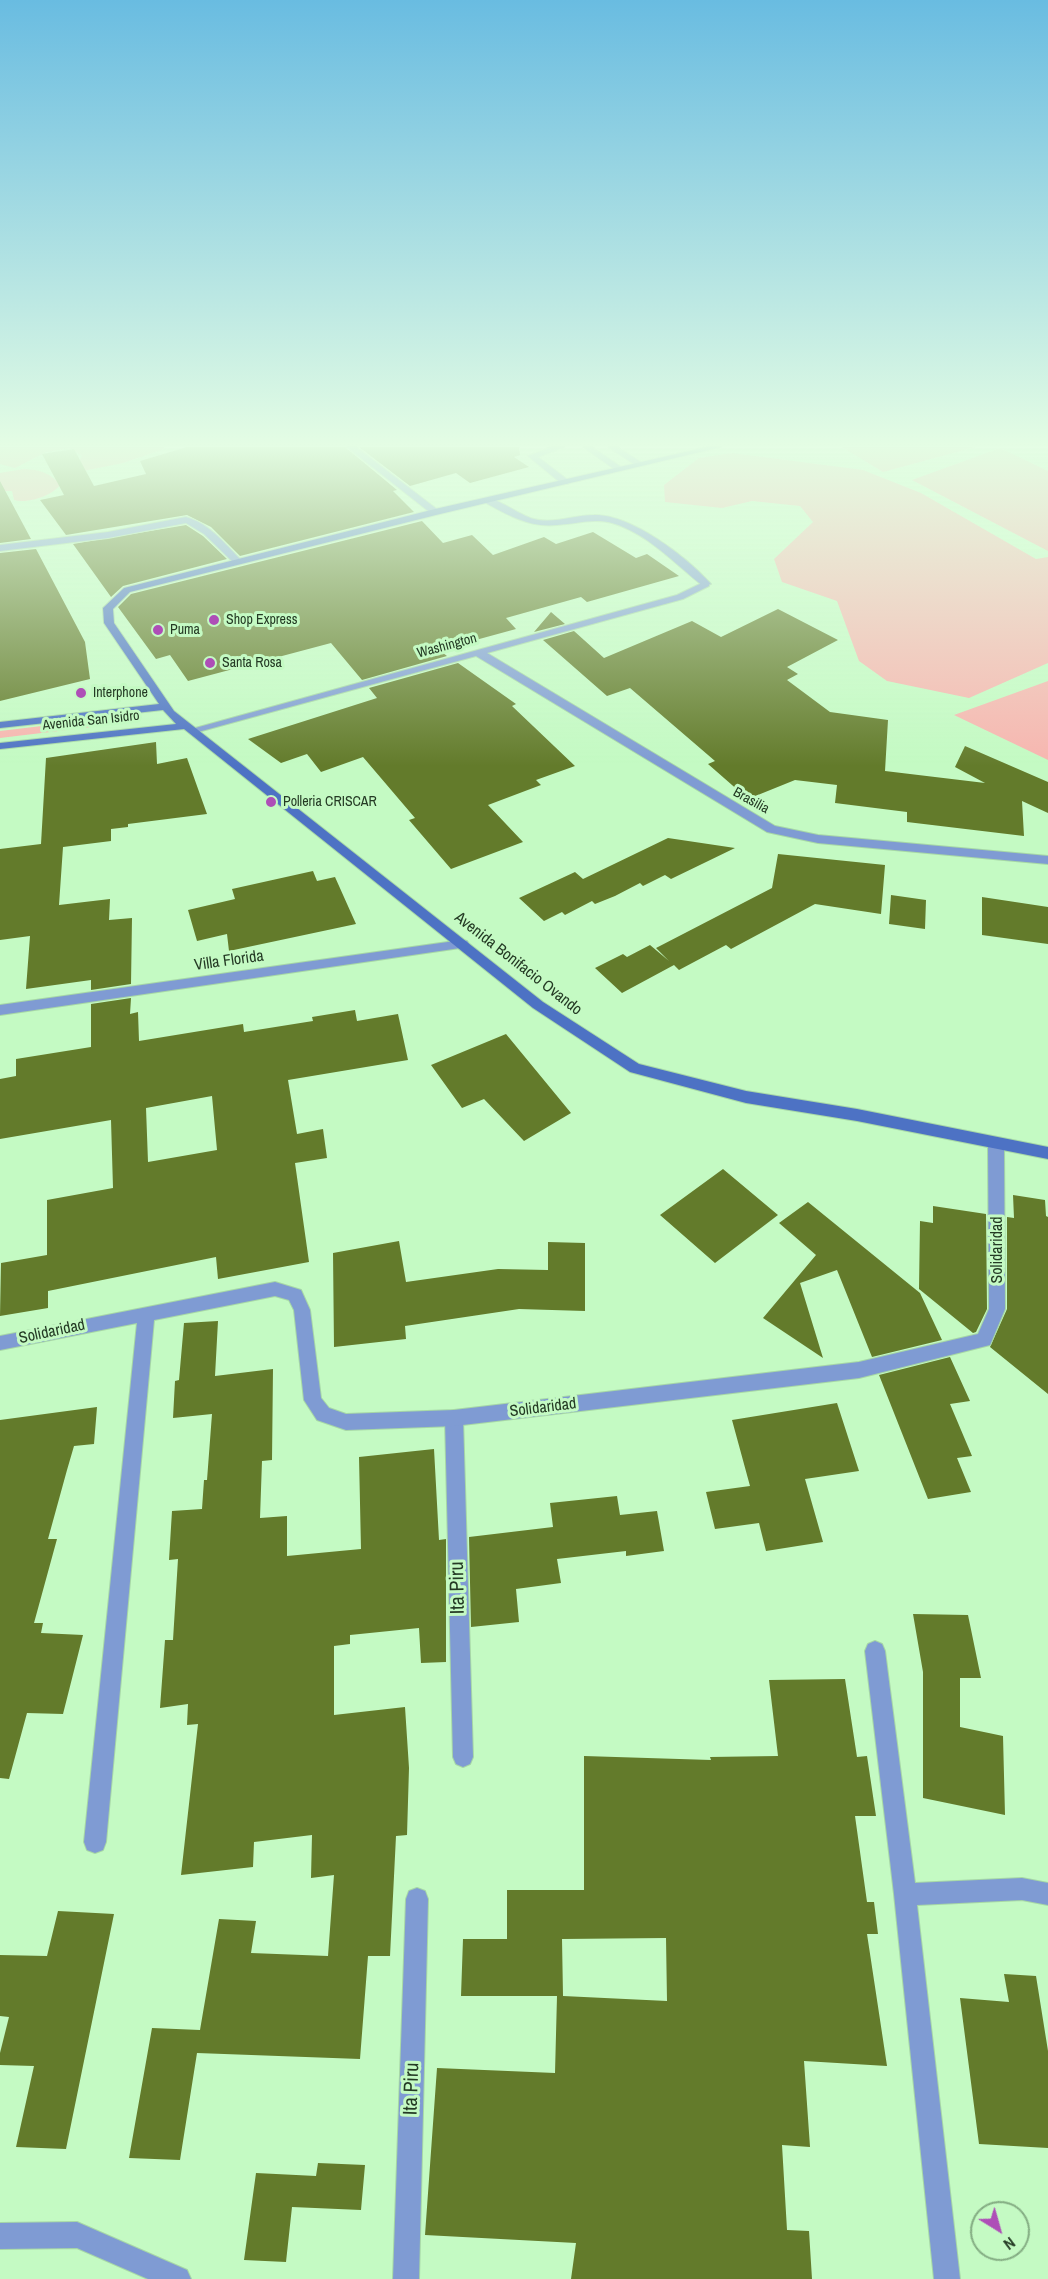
<!DOCTYPE html>
<style>
body{margin:0}
#map{position:relative;width:1048px;height:2279px;overflow:hidden;background:#c4fac3;font-family:"Archivo Narrow",sans-serif}
canvas{display:block}
.north{position:absolute;left:970px;top:2201px;width:60px;height:60px;box-sizing:border-box;background:#c4fac3;border:2px solid #84ad83;border-radius:50%;rotate:143deg;font-size:16px;font-weight:700;line-height:24px;text-align:center;color:#243a24}
.north::after{content:'';display:block;margin:auto;width:21px;height:27px;background:#ae4eb7;clip-path:polygon(50% 0,100% 100%,50% 72%,0 100%)}
</style>
<div id="map">
<canvas width="1048" height="2279"></canvas>
<div class="north">N</div>
</div>
<script>
const g = document.querySelector('canvas').getContext('2d');
g.lineJoin = 'round';
function paint(path, color) { g.fillStyle = color; g.fill(path, 'evenodd'); }
function stroke(path, color, width, dash) { g.strokeStyle = color; g.lineWidth = width; g.lineCap = dash ? 'butt' : 'round'; g.setLineDash(dash || []); g.stroke(path); }
function drawText(font, color, halo, rows, align = 'center') {
  g.font = font + ' "Archivo Narrow",sans-serif'; g.lineWidth = 6; g.setLineDash([]); g.textBaseline = 'middle'; g.strokeStyle = halo; g.fillStyle = color; for (const [text, x, y, turn = 0] of rows) {
    g.save(); g.translate(x, y); g.rotate((+turn || 0) * Math.PI / 180); g.textAlign = isNaN(turn) ? turn : align; if (halo) g.strokeText(text, 0, 0); g.fillText(text, 0, 0); g.restore();
  }
}
paint(new Path2D(`
 M0,447H164V449L123,463L83,471L76,465L82,456L70,448L46,452L15,468L0,464Z
 M842,447H975L883,472Z
 M1000,448L1048,471V551L912,480Z
 M732,453L863,470L921,493L1036,559L1048,557V663L969,698L887,681L859,661L837,601L782,582L774,559L813,522L800,506L752,501L722,508L665,502L664,485L699,458Z
 M24,469C39,470 50,472 60,485C52,496 27,504 14,500L12,491H0V473Z
 M1048,681V760L954,715Z
 M100,719L104,723L100,726L0,738V731Z`), '#f7b5af');
paint(new Path2D(`
 M187,447H345L397,490L393,491L414,512L240,556L211,527L187,515L66,535L40,500L64,495L42,454L74,449L94,486L146,474L140,461Z
 M359,447H519L520,455L514,457L529,467L470,483L456,473L410,486Z
 M0,481L31,539L0,543Z
 M422,521L443,543L472,535L493,555L544,537L556,544L593,532L636,558L647,554L679,576L587,602L581,597L506,618L516,629L439,650L447,656L362,680L331,643L188,681L170,655L156,659L118,607L131,594Z
 M186,525L203,536L227,559L123,586L111,597L73,544Z
 M36,549L85,642L90,679L0,701V553Z
 M778,609L838,640L787,667L798,674L787,680L830,712L888,720L885,771L985,783L955,767L965,746L1048,782V813L1022,801L1024,836L907,822V812L835,803L837,785L795,780L748,799L708,764L715,761L630,688L607,696L543,640L574,631L604,658L692,621L721,637Z
 M551,612L565,624L534,632Z
 M458,663L516,704L512,706L575,766L536,780L541,785L488,805L523,842L451,869L409,820L415,818L363,757L321,772L307,754L281,763L248,739L377,698L369,688Z
 M156,742L157,764L187,758L207,814L128,824V827L111,829V841L63,847L59,905L110,899L109,920L132,918L131,984L91,990V980L26,989L30,936L0,940V849L41,844L46,758Z
 M668,838L735,848L671,879L665,875L643,886L640,883L615,896L595,904L592,901L565,915L562,912L544,921L519,898L575,872L583,879Z
 M778,854L885,865L881,914L815,904L731,949L726,945L679,970L674,965L622,993L595,968L623,954L627,957L650,945L669,961L656,948L772,888Z
 M313,871L317,881L335,877L356,924L229,951L227,934L197,941L188,910L235,899L232,889Z
 M891,895L926,900L925,929L889,924Z
 M982,897L1048,907V944L982,935Z
 M131,998L130,1014L138,1012L139,1041L243,1024L244,1032L313,1021L312,1017L355,1010L357,1021L398,1014L408,1060L288,1080L297,1134L323,1129L327,1158L295,1163L309,1262L218,1279L216,1257L48,1291V1308L0,1316L1,1263L47,1255V1200L113,1188L111,1120L0,1139V1079L16,1076V1059L91,1047V1004ZM212,1096L217,1150L148,1162L146,1108Z
 M506,1034L571,1113L524,1141L484,1099L462,1108L431,1065Z
 M723,1169L778,1215L715,1263L660,1215Z
 M1013,1195L1045,1200L1046,1216L1048,1217V1394L990,1347L1007,1309V1217L1014,1218Z
 M808,1202L920,1293L942,1340L872,1357L837,1270L800,1283L823,1358L763,1318L816,1255L779,1223Z
 M933,1206L986,1214L987,1309L976,1332L973,1333L919,1289L920,1221L933,1223Z
 M399,1241L406,1282L498,1269L548,1270V1242L585,1243V1311L519,1309L405,1326L406,1339L334,1347L333,1253Z
 M218,1321L215,1376L273,1369L272,1460L262,1461L260,1518L287,1516V1556L361,1549L359,1457L434,1449L439,1540L446,1539V1662L421,1663L419,1628L350,1635V1644L334,1646V1715L405,1707L409,1768L407,1835L396,1836L390,1956H368L360,2059L197,2053L180,2160L129,2158L152,2028L200,2030L219,1919L256,1921L251,1953L328,1956L334,1875L311,1878L312,1835L254,1842L253,1867L181,1875L198,1724L187,1725L188,1704L160,1708L165,1640H173L178,1559L169,1560L172,1511L202,1509L204,1480H207L212,1414L173,1418L175,1381L179,1380L184,1323Z
 M950,1357L970,1401L950,1404L972,1456L957,1458L971,1492L928,1499L879,1375Z
 M837,1403L859,1471L805,1479L823,1542L766,1551L759,1523L715,1529L706,1492L750,1486L732,1420Z
 M97,1407L94,1444L74,1446L67,1470L48,1539H57L34,1623H43L41,1633L83,1635L63,1714L27,1713L9,1779L0,1778V1420Z
 M617,1496L620,1515L657,1511L664,1551L626,1556V1551L557,1559L561,1583L516,1589L519,1622L471,1627L469,1537L553,1527L550,1503Z
 M913,1614L968,1615L981,1678H960V1727L1003,1736L1005,1815L923,1798V1672Z
 M845,1679L857,1757L867,1756L876,1816H855L867,1902H874L878,1934H867L887,2066L804,2061L810,2147L782,2145L787,2230L809,2231L812,2279H571L576,2243L425,2235L437,2068L555,2073L557,1996H461L463,1939H507V1890H584V1756L711,1760L710,1757L778,1756L769,1680ZM666,1938L667,2001L563,1996L562,1939Z
 M58,1911L114,1914L66,2149L16,2147L34,2066L0,2065V2053L9,2017L0,2016V1955L47,1956Z
 M1004,1974L1036,1976L1048,2051V2148L979,2144L960,1998L1009,2002Z
 M318,2163L365,2165L361,2210L292,2207L286,2262L244,2260L256,2173L316,2176Z`), '#637b2b');
const lane = new Path2D(`
 M552,447H564L538,457L568,480V484H562L528,456Z
 M583,447H592L624,469L617,471Z
 M484,498C497,497 519,515 534,519C554,524 574,515 594,515C631,514 687,557 711,584L703,586C675,564 647,533 612,523C594,518 576,524 557,525C530,528 507,515 484,502Z
 M454,1410L460,1412L463,1418L473,1757L470,1764L463,1767L456,1764L453,1757L445,1418L448,1412Z
 M417,1888L425,1891L428,1899L419,2279H393L406,1899L409,1891Z`);
const street = new Path2D(`
 M347,447H356L438,510V514H432Z
 M608,447H617L644,464L637,466Z
 M186,517C210,524 224,543 241,560V564H235L204,534L186,523L108,538L0,551V545L108,532Z
 M706,581L709,582V586L683,599L487,653L775,826L818,835L1048,856V864L818,843L767,832L476,656L198,732H190L188,730L677,595Z
 M462,940L467,941L469,944L467,947L0,1015V1005Z
 M996,1137L1001,1139L1004,1143L1005,1309L990,1345L859,1378L454,1426L346,1430L317,1420L304,1400L294,1310L289,1300L275,1296L154,1320L106,1842L103,1850L95,1853L87,1850L84,1842L137,1323L0,1350V1336L275,1282L301,1290L310,1310L321,1398L329,1408L346,1414L454,1410L859,1362L978,1334L989,1309L988,1143L991,1139Z
 M875,1641L882,1644L885,1651L915,1883L1022,1878L1048,1883V1905L1022,1900L917,1905L960,2279H934L894,1894L865,1651L868,1644Z
 M77,2222L187,2270L191,2279H148L77,2248L0,2249V2223Z`);
const secondary = new Path2D(`
 M707,447H721L436,515L130,592L113,609L114,623L174,711L543,1002L639,1064L746,1091L857,1109L1048,1147V1159L857,1121L746,1103L630,1072L533,1008L184,729L0,749V743L176,724L163,710L0,728V722L159,704L104,623L103,608L124,588L435,509Z`);
stroke(lane, '#a7d7a6', 2);
stroke(street, '#a7d7a6', 2);
stroke(secondary, '#a7d7a6', 2);
paint(lane, '#7f9bd3');
paint(street, '#7f9bd3');
paint(secondary, '#4d72c4');
const sky = g.createLinearGradient(0, 0, 0, 766);
sky.addColorStop(0, '#69bce1');
sky.addColorStop(0.58, '#e4fde4');
sky.addColorStop(1, '#e4fde400');
g.fillStyle = sky;
g.fillRect(0, 0, 1048, 766);
for (const [x, y, r, color] of [
 [214,620,6,"#ae4eb7"],
 [158,630,6,"#ae4eb7"],
 [210,663,6,"#ae4eb7"],
 [81,693,6,"#ae4eb7"],
 [271,802,6,"#ae4eb7"]
]) { const dot = new Path2D(); dot.arc(x, y, r, 0, 2 * Math.PI); g.fillStyle = color; g.fill(dot); stroke(dot, '#c4fac3', 2); }
drawText('14px', '#243a24', '#c4fac3', [
 ["Shop Express",226,620],
 ["Puma",170,630],
 ["Santa Rosa",222,663],
 ["Interphone",93,693],
 ["Polleria CRISCAR",283,802]
], 'left');
drawText('14px', '#243a24', '#c4fac3', [
 ["Washington",447,646,-15],
 ["Avenida San Isidro",91,721,-6],
 ["Brasilia",751,801,29]
]);
drawText('16px', '#243a24', '#c4fac3', [
 ["Villa Florida",229,961,-8],
 ["Avenida Bonifacio Ovando",518,964,38],
 ["Solidaridad",998,1250,-90],
 ["Solidaridad",52,1332,-12],
 ["Solidaridad",543,1408,-7]
]);
drawText('20px', '#243a24', '#c4fac3', [
 ["Ita Piru",458,1588,-91],
 ["Ita Piru",412,2089,-88]
]);
</script>
